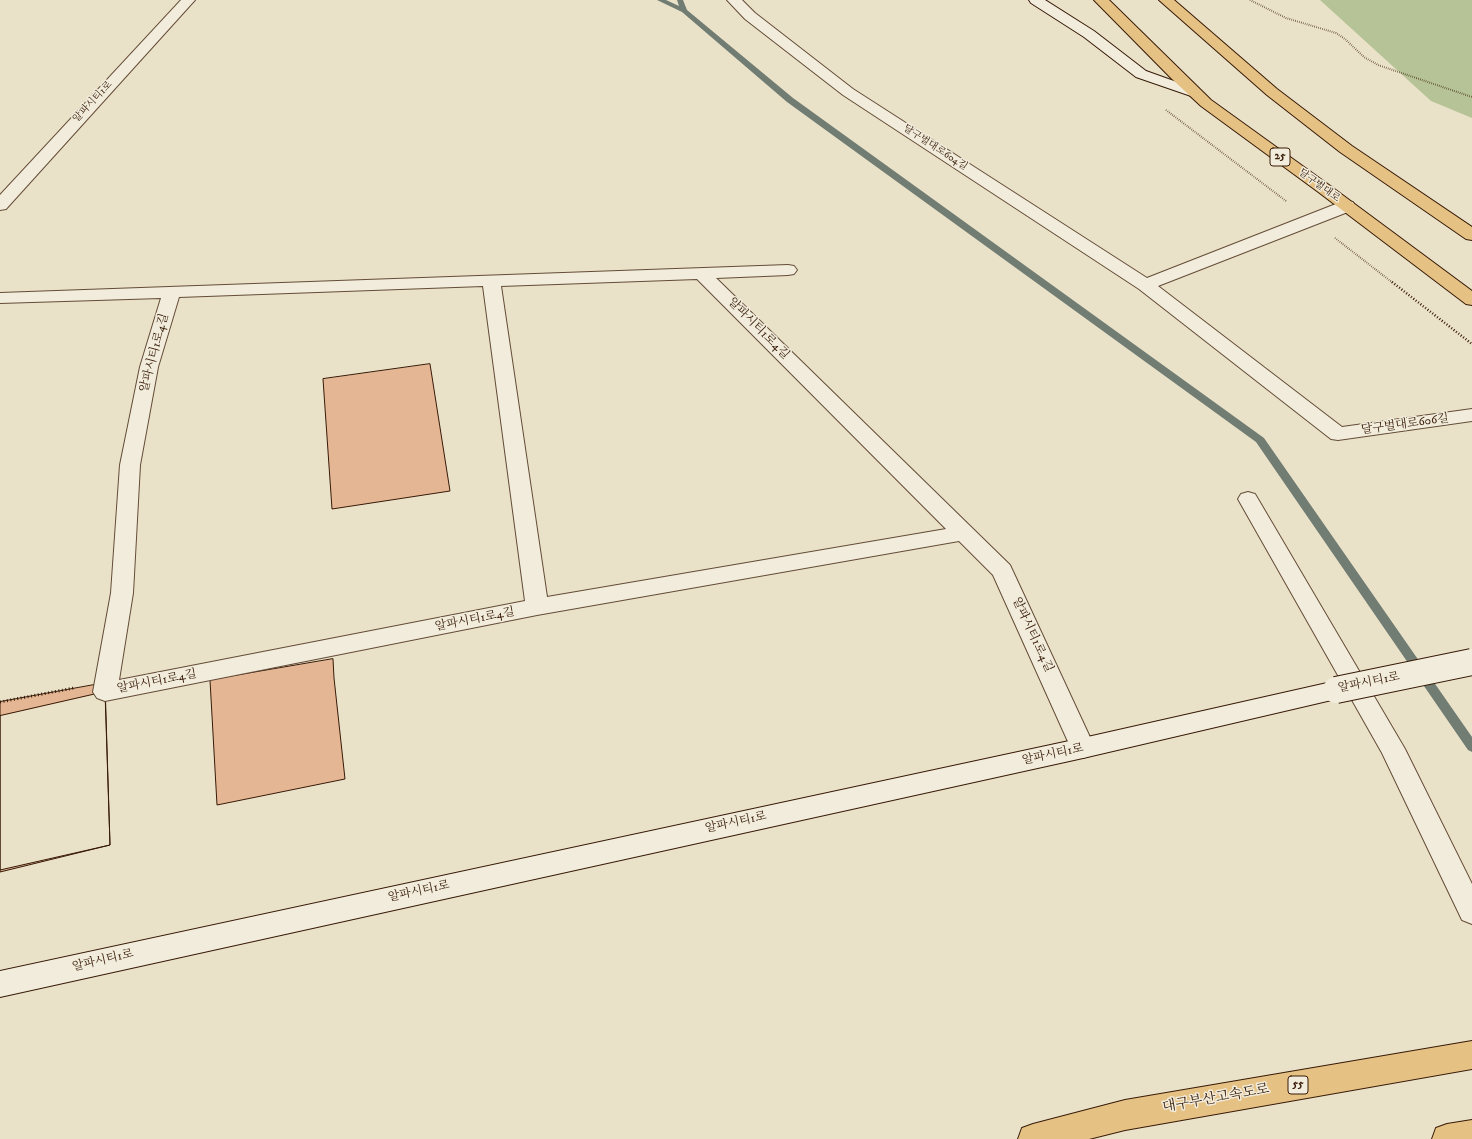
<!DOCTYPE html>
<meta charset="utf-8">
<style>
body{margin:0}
canvas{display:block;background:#eae2c8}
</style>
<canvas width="1472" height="1139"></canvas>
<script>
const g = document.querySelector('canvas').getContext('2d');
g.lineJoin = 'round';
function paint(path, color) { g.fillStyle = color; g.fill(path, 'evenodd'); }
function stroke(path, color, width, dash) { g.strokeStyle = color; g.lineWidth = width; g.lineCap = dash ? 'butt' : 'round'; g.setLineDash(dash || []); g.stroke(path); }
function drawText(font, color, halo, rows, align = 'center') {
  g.font = font + ' "IM FELL DW Pica","Noto Serif KR",serif'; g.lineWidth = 3; g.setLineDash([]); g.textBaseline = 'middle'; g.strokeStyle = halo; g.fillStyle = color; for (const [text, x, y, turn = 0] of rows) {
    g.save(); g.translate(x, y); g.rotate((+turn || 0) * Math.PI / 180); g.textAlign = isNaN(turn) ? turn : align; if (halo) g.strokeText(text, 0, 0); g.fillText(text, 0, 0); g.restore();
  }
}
paint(new Path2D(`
 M1320,0H1472V118L1431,101Z`), '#b6c396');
paint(new Path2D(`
 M657,0H666L679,6L677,0H683L687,10L793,98L1264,438L1472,737V752L1468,750L1256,442L787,102L682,12Z`), '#717c73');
const building = new Path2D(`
 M430,364L450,491L332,509L323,379Z
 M333,659L334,678L345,779L217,805L210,680Z
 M105,683L110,845L0,870V702Z
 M105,692L110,845L0,872V716Z`);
paint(building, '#e4b694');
stroke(building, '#371a07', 1);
const minor = new Path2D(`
 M727,0H742L755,13L853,89L1147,278L1341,202L1347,201L1353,202L1355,206L1353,210L1158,286L1342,427L1472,409V421L1338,440L1331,439L1139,289L843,95L745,19Z
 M788,265L794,266L797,270L794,274L788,275L716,278L1010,565L1095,748L1092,755L1083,758L1074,755L993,575L959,541L537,615L105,701L97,698L93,692L111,593L120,465L140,367L161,298L0,303V293ZM697,279L946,529L547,597L501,286ZM483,286L525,601L119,680L133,593L140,465L158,367L179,297Z
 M1248,492L1255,494L1258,499L1405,749L1472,884V924L1462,920L1382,753L1238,499L1241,494Z`);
const tertiary = new Path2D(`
 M181,0H195L6,209L0,210V195Z`);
const secondary = new Path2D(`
 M1029,0H1045L1094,31L1146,71L1199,90L1201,93L1199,96L1194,97L1136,77L1084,37L1031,3Z
 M1336,681L1344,684L1348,690L1344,696L1336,699L1083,758L0,997V971L1083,738Z`);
const primary = new Path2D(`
 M1094,0H1109L1211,100L1329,185L1472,291V305L1466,304L1317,191L1201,106L1172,79Z
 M1159,0H1174L1277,89L1352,146L1472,227V240L1466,239L1340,152L1267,95Z`);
const motorway = new Path2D(`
 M1472,1041V1069L1125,1130L1089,1139H1018L1022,1128L1033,1124L1125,1100Z
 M1472,1120V1139H1432L1436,1128L1447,1124Z`);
stroke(minor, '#644c37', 2);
stroke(tertiary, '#644c37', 2);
stroke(secondary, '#371a07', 2);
stroke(primary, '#371a07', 2);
stroke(motorway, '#371a07', 2);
stroke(new Path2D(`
 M1250,0L1286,18L1336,33L1345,39L1364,57L1378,65L1472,97
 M1166,110L1286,201
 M1335,238L1393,283`), '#371a07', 2, [0.5, 1.5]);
stroke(new Path2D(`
 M1392,282L1472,344`), '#371a07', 2.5, [1, 2]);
stroke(new Path2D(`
 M0,702L74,688`), '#371a07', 3, [1, 2.5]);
paint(minor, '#f1ecdb');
paint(tertiary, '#f1ecdb');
paint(secondary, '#f1ecdb');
paint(primary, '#e5c184');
paint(motorway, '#e5c184');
const secondaryBridge = new Path2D(`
 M1336,690L1472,662`);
stroke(secondaryBridge, '#371a07', 28, []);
stroke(secondaryBridge, '#f1ecdb', 26);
drawText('10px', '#371a07', '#f1ecdb', [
 ["알파시티1로",93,102,-47],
 ["달구벌대로604길",935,148,33],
 ["달구벌대로",1319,186,36]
]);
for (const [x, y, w] of [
 [1280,157,20],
 [1298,1085,20]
]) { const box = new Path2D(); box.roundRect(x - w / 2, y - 9, w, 18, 3); g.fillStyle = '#f1ecdb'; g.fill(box); stroke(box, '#371a07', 1); }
drawText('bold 11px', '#371a07', null, [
 ["25",1280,157],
 ["55",1298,1085]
]);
drawText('12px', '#371a07', '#f1ecdb', [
 ["알파시티1로4길",758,329,45],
 ["알파시티1로4길",155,353,-75],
 ["달구벌대로606길",1405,425,-8],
 ["알파시티1로4길",475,620,-11],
 ["알파시티1로4길",1032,635,65],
 ["알파시티1로4길",157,682,-11],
 ["알파시티1로",1369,683,-11],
 ["알파시티1로",1053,755,-12],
 ["알파시티1로",736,823,-12],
 ["알파시티1로",419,892,-12],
 ["알파시티1로",103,961,-13]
]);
drawText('14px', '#371a07', '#f1ecdb', [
 ["대구부산고속도로",1216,1099,-10]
]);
</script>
